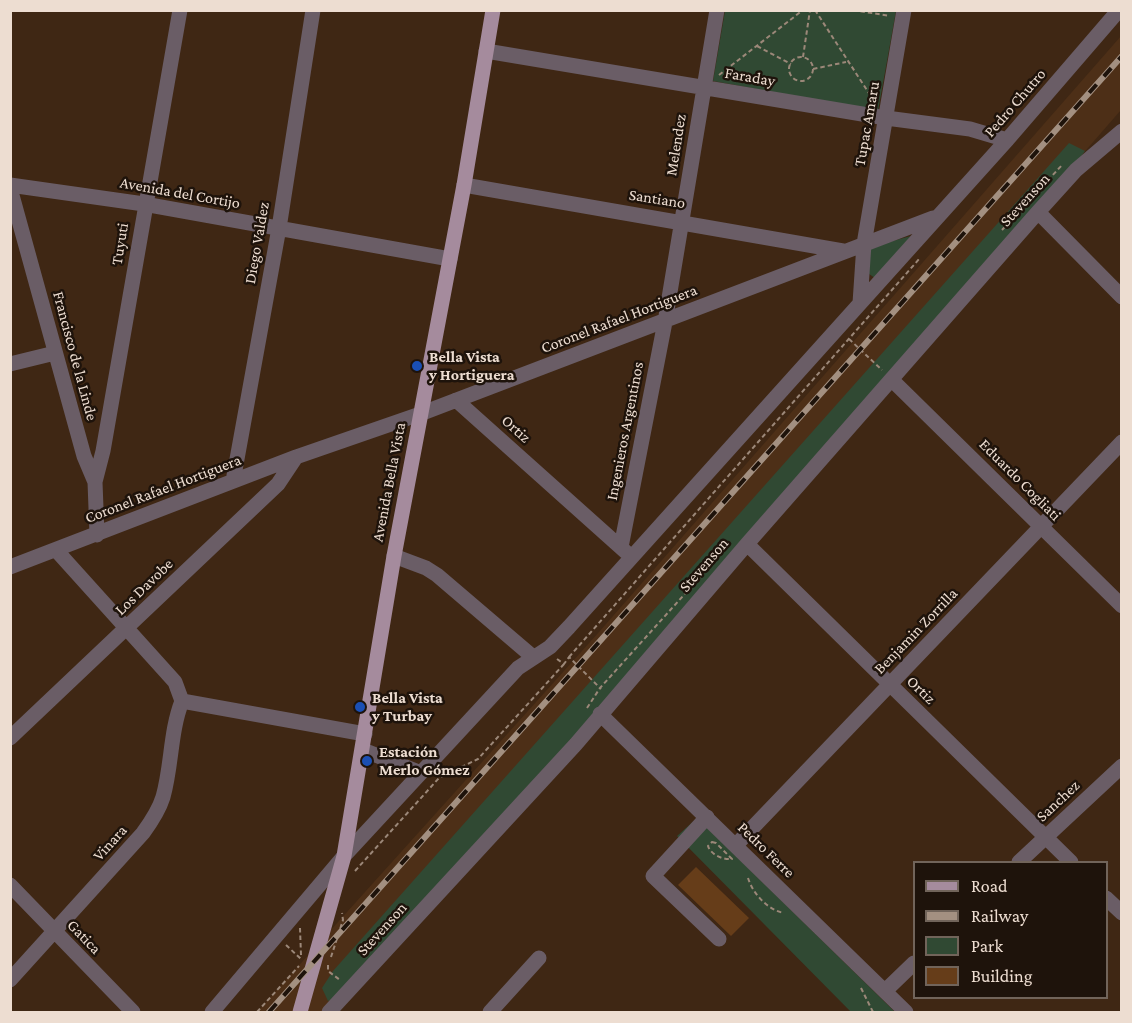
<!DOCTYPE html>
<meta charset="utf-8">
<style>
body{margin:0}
#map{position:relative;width:1132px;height:1023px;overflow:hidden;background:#3f2714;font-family:"Crimson Pro",serif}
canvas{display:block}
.frame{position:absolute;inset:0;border:12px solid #edddd1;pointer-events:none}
.legend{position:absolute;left:913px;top:861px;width:195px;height:138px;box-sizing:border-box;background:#1e130b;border:2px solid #71645a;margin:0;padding:8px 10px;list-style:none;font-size:18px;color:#edddd1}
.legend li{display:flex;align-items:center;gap:12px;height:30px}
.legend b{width:30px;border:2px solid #71645a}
</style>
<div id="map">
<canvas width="1132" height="1023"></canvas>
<div class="frame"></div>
<ul class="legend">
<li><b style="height:8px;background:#a58b9d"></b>Road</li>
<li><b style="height:8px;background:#a39081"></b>Railway</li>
<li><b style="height:16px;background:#304933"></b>Park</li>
<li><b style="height:16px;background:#663d19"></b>Building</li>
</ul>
</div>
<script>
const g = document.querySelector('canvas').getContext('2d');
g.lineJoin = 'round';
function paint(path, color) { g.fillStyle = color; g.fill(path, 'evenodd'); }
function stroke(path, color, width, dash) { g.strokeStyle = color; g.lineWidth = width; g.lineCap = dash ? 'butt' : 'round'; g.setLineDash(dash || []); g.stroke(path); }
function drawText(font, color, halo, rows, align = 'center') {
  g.font = font + ' "Crimson Pro",serif'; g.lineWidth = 5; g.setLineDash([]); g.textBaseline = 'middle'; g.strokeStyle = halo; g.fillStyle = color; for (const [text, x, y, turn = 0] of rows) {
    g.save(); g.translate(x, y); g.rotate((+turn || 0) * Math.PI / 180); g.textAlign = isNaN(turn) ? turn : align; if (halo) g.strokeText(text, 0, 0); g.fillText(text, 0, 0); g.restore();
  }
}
paint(new Path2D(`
 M1121,36V110L335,1012H257L599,632Z`), '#4d2f17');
paint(new Path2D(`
 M725,11H896L878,111L713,81Z
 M1069,143L1085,151L1067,176L600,708L337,997L328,1001L322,988L333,971Z
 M911,236L875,278L869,274V250L874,246Z
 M697,818L895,1012H851L677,836Z`), '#304933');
paint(new Path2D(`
 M696,867L749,918L731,936L678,885Z`), '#663d19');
stroke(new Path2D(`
 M815,10L874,101
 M853,10L890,16
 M757,46L791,64
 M803,57L810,10
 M789 69a12 12 0 1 1 24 0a12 12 0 1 1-24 0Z
 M813,69L846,62
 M719,75L803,10
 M1002,230L1063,164
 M849,339L882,370
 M569,657L920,258
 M557,659L564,664L569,657L601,689
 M587,708L600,688L701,576
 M712,842L716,843L732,859C723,860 711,855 708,846Z
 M355,871L439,778L478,759L564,664
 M748,878C753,894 768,910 784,913
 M300,928L301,955
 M286,945L301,959
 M331,957L343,920L342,913
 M328,965V971L340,980
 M861,988L873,1012
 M257,1012L299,966`), '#9c8879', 2, [4.5, 3]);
stroke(new Path2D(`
 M486,51L886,118L970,129L1007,140
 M10,185L144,204L450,259
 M464,185L843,251
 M10,188L84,456L95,482L97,535
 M1038,212L1122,297
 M860,303L864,244L904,10
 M10,364L55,353
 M892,380L1122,606
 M456,400L627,553
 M233,481L279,228L313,10
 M95,482L103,451L180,10
 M747,544L1071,862
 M621,547L665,322L717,10
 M394,556L426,568L437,575L533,657
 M10,567L296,457L420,414L933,218
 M182,701L365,734
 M600,714L906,1012
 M10,738L278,484L296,457
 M363,750L421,773
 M707,817L653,876L719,939
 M736,845L1122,442
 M1019,862L1122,766
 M10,885L133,1012
 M1106,898L1122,913
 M10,980L143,833C151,822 159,810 163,797C172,765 170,732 182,701L175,682L56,550
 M885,991L914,963
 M212,1012L344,856L518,668L550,647L569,627L1007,140L1119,10
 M329,1012L576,744L747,544L1038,212L1076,170L1122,131
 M490,1012L539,958`), '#6a5d66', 15);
stroke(new Path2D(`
 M300,1012L344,856L394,556L464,185L493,10`), '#a58b9d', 15);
const rail = new Path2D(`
 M269,1012L1122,56`);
stroke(rail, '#a39081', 6);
stroke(rail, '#1e130b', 4, [11]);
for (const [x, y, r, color] of [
 [417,366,6,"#1a4fb4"],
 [360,707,6,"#1a4fb4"],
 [367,761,6,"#1a4fb4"]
]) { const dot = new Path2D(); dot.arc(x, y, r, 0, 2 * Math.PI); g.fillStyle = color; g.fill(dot); stroke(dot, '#1e130b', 2); }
drawText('16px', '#edddd1', '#1e130b', [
 ["Faraday",750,77,10],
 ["Pedro Chutro",1015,103,-49],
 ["Tupac Amaru",867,124,-80],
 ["Melendez",676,145,-81],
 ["Avenida del Cortijo",180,193,10],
 ["Santiano",657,199,9],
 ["Stevenson",1025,200,-48],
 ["Diego Valdez",257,243,-80],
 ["Tuyuti",120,244,-81],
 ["Coronel Rafael Hortiguera",619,319,-21],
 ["Francisco de la Linde",75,356,75],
 ["Ortiz",516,429,42],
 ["Ingenieros Argentinos",625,431,-79],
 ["Eduardo Cogliati",1020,480,45],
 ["Avenida Bella Vista",389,482,-79],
 ["Coronel Rafael Hortiguera",163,489,-21],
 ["Stevenson",704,565,-49],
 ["Los Davobe",144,587,-44],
 ["Benjamin Zorrilla",916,631,-46],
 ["Ortiz",921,690,44],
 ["Sanchez",1058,801,-43],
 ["Vinara",110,843,-48],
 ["Pedro Ferre",766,850,44],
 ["Stevenson",382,929,-48],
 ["Gatica",84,937,46]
]);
drawText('bold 16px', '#edddd1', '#1e130b', [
 ["Bella Vista",429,357],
 ["y Hortiguera",429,375],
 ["Bella Vista",372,698],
 ["y Turbay",372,716],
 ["Estación",379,752],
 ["Merlo Gómez",379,770]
], 'left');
</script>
